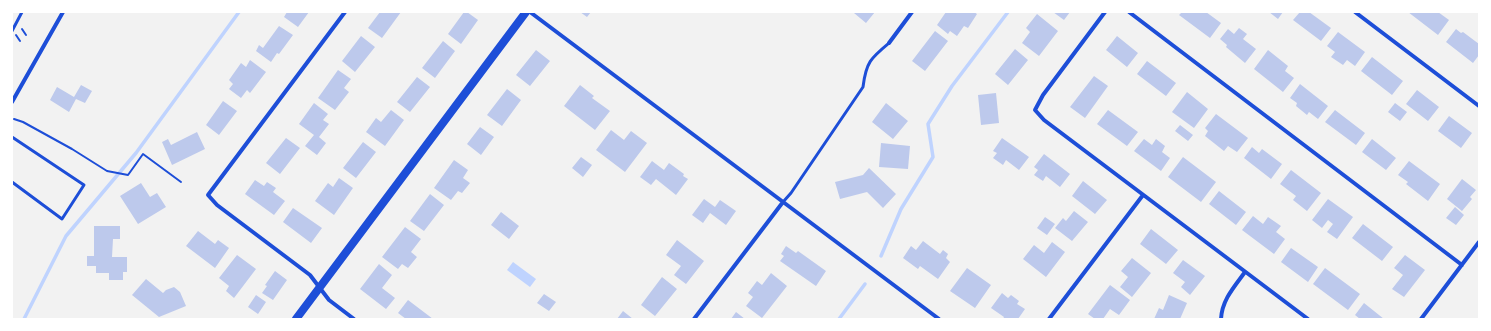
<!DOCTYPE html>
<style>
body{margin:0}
#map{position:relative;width:1491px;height:331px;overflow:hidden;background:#f2f2f2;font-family:"Space Grotesk",sans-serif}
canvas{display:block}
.frame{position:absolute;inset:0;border:13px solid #fff;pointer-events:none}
</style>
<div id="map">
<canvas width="1491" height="331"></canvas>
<div class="frame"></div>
</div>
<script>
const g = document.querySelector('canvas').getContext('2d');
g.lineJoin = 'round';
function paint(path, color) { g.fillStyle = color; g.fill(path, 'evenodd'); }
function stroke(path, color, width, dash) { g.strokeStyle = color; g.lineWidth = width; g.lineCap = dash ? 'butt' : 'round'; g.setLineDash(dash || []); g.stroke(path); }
paint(new Path2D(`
 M513,262L536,279L530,287L507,270Z`), '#bfd3fe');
stroke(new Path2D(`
 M881,256L901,209L933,157L928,124L952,86L1008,12
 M24,319L66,236L136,153L239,12
 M839,319L865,284`), '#bfd3fe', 3.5);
paint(new Path2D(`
 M287,12H309L298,27L284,17Z
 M380,12H401L382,38L368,28Z
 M464,12H467L478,20L461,44L448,34Z
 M580,12H591L587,17Z
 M855,12H875L866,23L854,13Z
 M946,12H974L977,14L968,28L964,26L957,36L950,31L948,34L937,25Z
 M1053,12H1070L1064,20Z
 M1182,12H1206L1221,23L1210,38L1179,15Z
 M1269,12H1283L1278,19Z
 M1300,12H1309L1331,28L1321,41L1293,20Z
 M1408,12H1438L1449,20L1438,35Z
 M1037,14L1058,31L1039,56L1022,43L1030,32L1026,28Z
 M279,26L293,35L279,54L277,53L271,62L256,51L259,45L263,48Z
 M1239,28L1247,34L1243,39L1256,49L1245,63L1226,47L1227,45L1220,39L1228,29L1234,34Z
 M1456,29L1461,33L1463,32L1479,44V55L1473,63L1446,42Z
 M935,31L948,41L925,71L912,61Z
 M1338,32L1365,52L1355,66L1347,60L1343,65L1331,57L1335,52L1327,46Z
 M361,36L375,47L355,72L342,61Z
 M1117,36L1138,53L1127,67L1106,50Z
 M443,41L455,51L435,78L422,68Z
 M1015,49L1028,60L1008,85L995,74Z
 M536,50L550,61L530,86L516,75Z
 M1268,50L1288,66L1285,71L1294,78L1283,92L1254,69Z
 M1372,57L1403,81L1392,95L1361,71Z
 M250,60L266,72L250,93L247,90L241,98L229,89L233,84L229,80L241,63L246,67Z
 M1147,61L1176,83L1166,96L1137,74Z
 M338,70L351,79L344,88L349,92L335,110L318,98Z
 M1094,76L1108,86L1085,118L1070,107Z
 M417,77L430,87L410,112L397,102Z
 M1300,84L1328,106L1318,119L1309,112L1307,115L1296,106L1297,103L1290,98Z
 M81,85L92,91L85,103L76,99L69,112L50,100L57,87L74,97Z
 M580,85L594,96L592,98L610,111L595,130L564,106Z
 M507,89L521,100L502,126L487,115Z
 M1417,90L1439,107L1428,121L1406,104Z
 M1187,92L1208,109L1194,128L1172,112Z
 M996,93L999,123L981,125L978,95Z
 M223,101L237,111L219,135L206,125Z
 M314,103L328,114L323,120L329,124L319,137L326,143L317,155L305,146L314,135L299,124Z
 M886,103L908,121L893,139L872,122Z
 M1395,103L1407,112L1400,121L1388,112Z
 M391,110L404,120L385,146L366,132L376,118L381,122Z
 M1108,110L1138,132L1127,146L1097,124Z
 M1335,110L1365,133L1356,145L1325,122Z
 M1216,114L1248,138L1237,152L1228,146L1224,151L1205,136L1208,131L1205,128Z
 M1449,116L1472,133L1461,148L1438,131Z
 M1180,125L1193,135L1188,141L1175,131Z
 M480,127L494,137L481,155L467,144Z
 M611,130L624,140L631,131L647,143L625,172L596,150Z
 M197,132L205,149L172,165L162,142L168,139L171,145Z
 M286,138L300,148L280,174L266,163Z
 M1002,138L1029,157L1019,170L1006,160L1003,165L993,158L997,153L993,151Z
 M1144,139L1152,145L1156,139L1165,146L1162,152L1170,158L1161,171L1134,151Z
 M1372,139L1396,158L1386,170L1362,152Z
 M363,142L376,152L356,178L343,168Z
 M881,143L910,146L908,169L879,167Z
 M1252,147L1259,153L1262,149L1282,164L1271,179L1244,158Z
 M1044,154L1070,174L1060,187L1046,176L1043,181L1034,175L1038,170L1034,167Z
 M581,157L592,165L583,177L572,168Z
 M1183,157L1216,182L1201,202L1168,177Z
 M454,160L468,170L463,178L470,183L462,193L458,191L451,200L434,188Z
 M652,161L664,170L669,163L684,174L683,176L688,179L676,195L656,179L651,185L640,177Z
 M1409,161L1440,184L1428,201L1406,184L1408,182L1398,175Z
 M869,168L896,194L883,208L867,192L840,199L835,182L863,175Z
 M1291,170L1321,193L1307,211L1293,200L1296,196L1280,184Z
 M339,178L353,188L334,215L315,201L328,183L333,187Z
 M1462,179L1476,190L1470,197L1472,199L1462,211L1447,199Z
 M255,180L264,186L267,182L276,188L273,192L285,201L274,215L245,194Z
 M1083,181L1107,200L1095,214L1072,196Z
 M141,183L150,197L157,193L166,207L138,224L120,196Z
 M1219,191L1246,212L1236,225L1209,204Z
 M430,194L444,205L424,231L410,221Z
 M704,199L715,207L720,200L736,211L726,225L710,213L703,223L692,215Z
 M1328,199L1353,217L1337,239L1327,232L1333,224L1328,220L1322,228L1312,220Z
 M1455,207L1464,215L1456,225L1446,218Z
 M293,208L322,228L311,243L283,222Z
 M1074,211L1088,222L1072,241L1055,228L1063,218L1066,221Z
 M501,212L519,226L509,239L491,225Z
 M1253,216L1263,224L1268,217L1281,226L1276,232L1285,239L1274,254L1242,230Z
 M1045,217L1055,224L1047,235L1037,228Z
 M1363,224L1393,247L1382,261L1352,238Z
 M94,226H120V239H113L112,257H127V272H123V280H109V273H96V266H87V256H94Z
 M405,227L421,239L411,252L417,257L408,268L402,264L398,269L382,257Z
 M1151,229L1178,250L1166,264L1140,244Z
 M198,231L215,244L218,240L229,248L215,268L186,246Z
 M677,240L704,261L686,284L674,275L681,266L666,255Z
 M923,241L940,254L943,250L948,254L946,258L950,262L938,279L920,266L918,269L903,258L911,246L916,250Z
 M1052,242L1065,252L1046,277L1023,259L1034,245L1044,253Z
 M786,246L796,253L798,251L826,271L816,286L780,261L784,256L781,254Z
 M1291,248L1318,267L1308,282L1281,262Z
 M237,255L256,269L234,298L226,291L229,286L219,278Z
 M1405,255L1425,270L1404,297L1392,289L1403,275L1394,268Z
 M1132,258L1151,273L1132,297L1120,287L1128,277L1121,271Z
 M1183,260L1205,276L1190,295L1181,287L1185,282L1173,273Z
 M379,264L392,275L382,288L395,298L386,309L360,289Z
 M967,268L991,285L975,308L950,291Z
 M1325,268L1360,294L1348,310L1313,284Z
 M275,271L287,280L273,300L262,293L267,286L265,285Z
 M771,273L787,286L762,318L746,306L753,297L748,293L757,281L762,285Z
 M662,277L677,289L655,316L641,305Z
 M146,279L163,293L166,290L174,287L180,292L186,306L159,317L132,295Z
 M1110,285L1130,300L1119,315L1110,309L1103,319H1095L1088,314Z
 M1002,293L1008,298L1011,295L1019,301L1017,304L1025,309L1018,319H1003L1004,317L991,308Z
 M544,294L556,302L549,311L537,303Z
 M256,295L266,302L258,314L248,307Z
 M1169,295L1187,303L1180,319H1154L1159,308L1163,310Z
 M408,300L433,319H406L398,313Z
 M1364,303L1384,319H1360L1355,315Z
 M623,311L633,319H617Z
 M736,312L745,319H731Z`), '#bdc9ec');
stroke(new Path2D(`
 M22,29L26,35
 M16,35L20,41
 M14,119L23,122L72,149L107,171L128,175L143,154L181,182`), '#1d4ed8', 2);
stroke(new Path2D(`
 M12,31L22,12
 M12,137L84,185L62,219L12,182
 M783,202L791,193L863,87C866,62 871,58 889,43`), '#1d4ed8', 3);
stroke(new Path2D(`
 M345,12L208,195L217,205L310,275L329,300L354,319
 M530,12L939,319
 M1105,12L1043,95L1035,110L1044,120L1308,319
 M1129,12L1462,265
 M1355,12L1479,106
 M889,43L912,12
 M12,102L63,12
 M694,319L783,202
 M1049,319L1143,195
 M1221,319C1222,300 1234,287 1245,272
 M1421,319L1479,242`), '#1d4ed8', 4);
stroke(new Path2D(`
 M296,319L526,12`), '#1d4ed8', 8);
</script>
